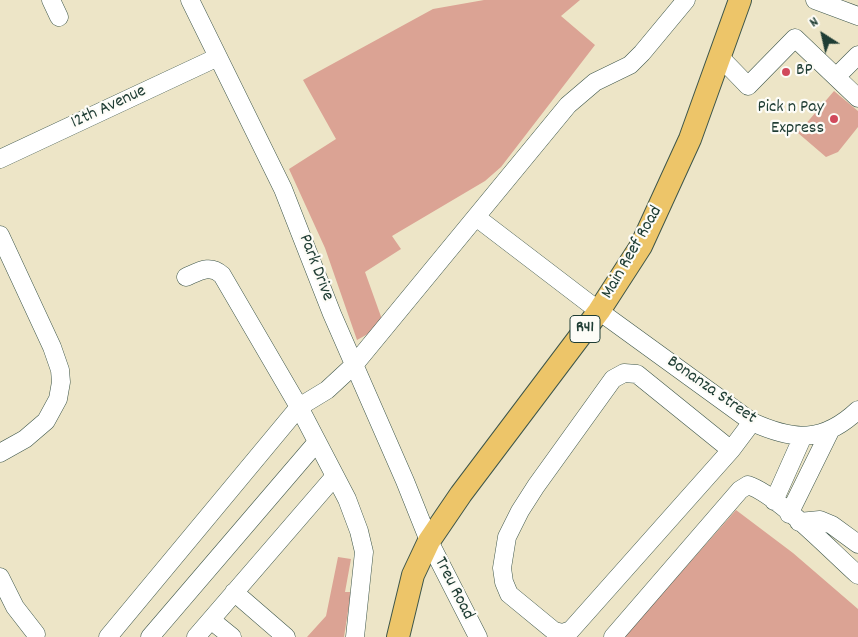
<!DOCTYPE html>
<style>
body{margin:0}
#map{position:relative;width:858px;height:637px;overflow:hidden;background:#ede5c7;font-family:Dekko,sans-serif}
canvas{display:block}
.north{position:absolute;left:798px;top:10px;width:50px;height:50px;-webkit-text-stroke:4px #fdfcf7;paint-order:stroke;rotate:325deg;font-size:14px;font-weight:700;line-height:20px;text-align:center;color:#1f3d34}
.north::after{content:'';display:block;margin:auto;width:18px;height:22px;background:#1f3d34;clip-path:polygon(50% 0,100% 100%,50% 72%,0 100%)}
</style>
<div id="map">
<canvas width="858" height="637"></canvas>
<div class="north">N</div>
</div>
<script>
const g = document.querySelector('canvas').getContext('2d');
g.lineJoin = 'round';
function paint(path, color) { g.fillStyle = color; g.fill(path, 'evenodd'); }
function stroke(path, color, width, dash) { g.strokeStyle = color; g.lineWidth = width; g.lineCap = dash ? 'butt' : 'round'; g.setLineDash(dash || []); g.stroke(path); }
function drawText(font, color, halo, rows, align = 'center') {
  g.font = font + ' Dekko,sans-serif'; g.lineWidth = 4.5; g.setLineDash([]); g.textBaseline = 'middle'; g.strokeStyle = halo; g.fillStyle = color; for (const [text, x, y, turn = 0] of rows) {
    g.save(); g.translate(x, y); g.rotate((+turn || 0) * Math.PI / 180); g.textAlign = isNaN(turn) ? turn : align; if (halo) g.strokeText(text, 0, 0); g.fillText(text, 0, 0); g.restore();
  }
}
paint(new Path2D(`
 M484,0H580L561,16L595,45L501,167L485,181L392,236L401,249L365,272L384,325L357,340L325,248L289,169L336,139L303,80L433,9Z
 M834,91L858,111V127L838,152L826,157L798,133Z
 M736,510L793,553L858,609V637H624Z
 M338,557L351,559L345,592H351L344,637H307L326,616Z`), '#dba394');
const minor = new Path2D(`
 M51,0L59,17
 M190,0L283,189L332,314L405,481L429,541L478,637
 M815,0L858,16
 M719,56L748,86L795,38L858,98
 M836,77L858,55
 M0,159L218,57
 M476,217L599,311L752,422C794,441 823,443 858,410
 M0,235L52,347L60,370L61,382L58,399L46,421L25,439L0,453
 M186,277C200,271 210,264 222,275L299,407L347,499L359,531L364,552L355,637
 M731,450L637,374L624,373L613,379L536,486L520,511L507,537L502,568L504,582L509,594L554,631L563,633L571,630L731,450L752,422
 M774,501L803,436
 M789,514L830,431
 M799,522L820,520L832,525L858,544
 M0,577L15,607L36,634
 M234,592L286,637
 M211,620L232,637
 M108,637L299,407L327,390L354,365L568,105L595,82L630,65L642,53L686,0
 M150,637L317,442
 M196,637L335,476
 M613,637L740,490L748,485C778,495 832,552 858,575`);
const major = new Path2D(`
 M398,637L413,575L429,541L461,494L599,311L641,246L690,139L740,0`);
stroke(minor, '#3e564a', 19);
stroke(major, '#3e564a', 24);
stroke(minor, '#fff', 18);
stroke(major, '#edc569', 22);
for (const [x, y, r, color] of [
 [786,72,5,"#d1495b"],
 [834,119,5,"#d1495b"]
]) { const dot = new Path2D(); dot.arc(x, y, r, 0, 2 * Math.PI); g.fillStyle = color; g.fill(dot); stroke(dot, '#fdfcf7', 2); }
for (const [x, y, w] of [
 [585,329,30]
]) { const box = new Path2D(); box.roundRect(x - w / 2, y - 13.5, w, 27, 4); g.fillStyle = '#fdfcf7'; g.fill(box); stroke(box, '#1f3d34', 1); }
drawText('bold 16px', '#1f3d34', null, [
 ["R41",585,329]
]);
drawText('18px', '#1f3d34', '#fdfcf7', [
 ["BP",796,72],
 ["Pick n Pay",824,109,"right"],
 ["Express",824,130,"right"]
], 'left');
drawText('18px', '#1f3d34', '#fdfcf7', [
 ["12th Avenue",109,108,-25],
 ["Main Reef Road",633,253,-60],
 ["Park Drive",315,268,69],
 ["Bonanza Street",711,391,35],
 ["Treu Road",453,589,63]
]);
</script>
